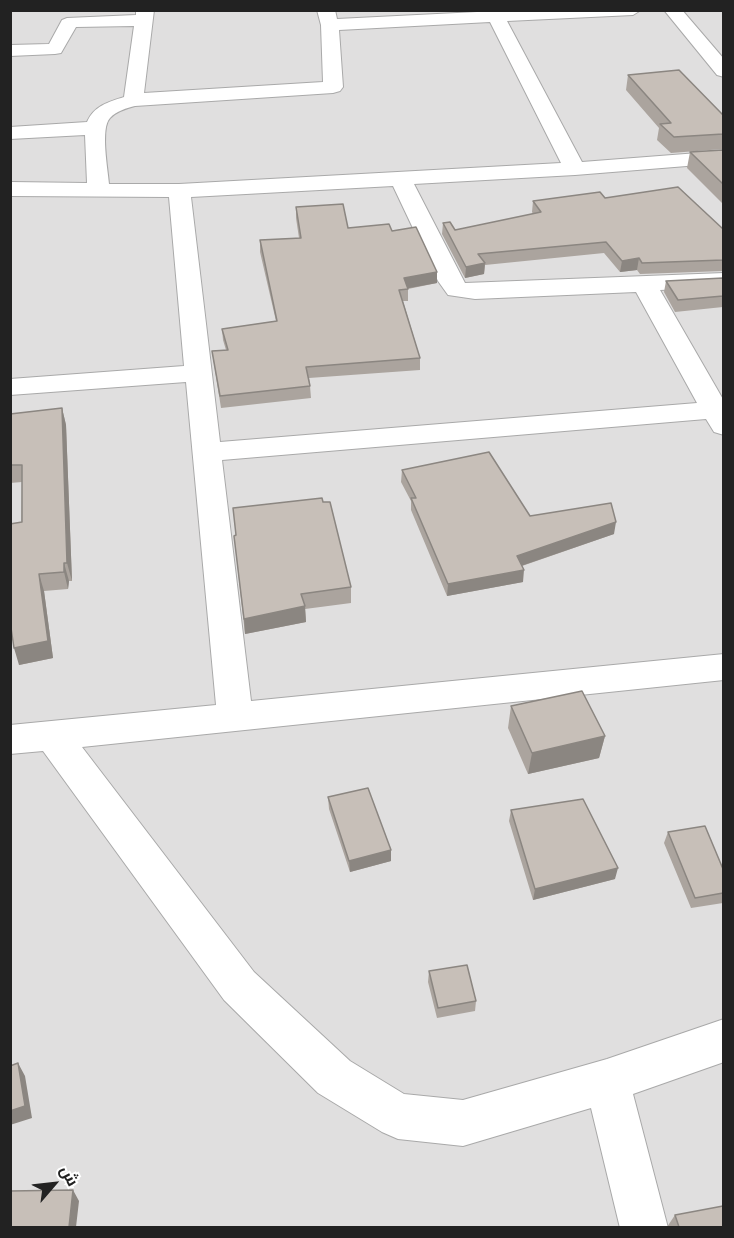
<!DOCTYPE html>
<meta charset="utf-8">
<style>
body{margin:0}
#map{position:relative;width:734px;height:1238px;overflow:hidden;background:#f2efe9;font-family:"PT Sans",Cairo,sans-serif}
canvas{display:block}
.frame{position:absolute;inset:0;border:12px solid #222;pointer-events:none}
.north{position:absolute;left:24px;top:1154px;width:60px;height:60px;-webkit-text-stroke:4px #fff;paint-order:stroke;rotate:62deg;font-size:16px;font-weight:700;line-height:24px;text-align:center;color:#222}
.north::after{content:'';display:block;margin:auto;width:21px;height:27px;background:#222;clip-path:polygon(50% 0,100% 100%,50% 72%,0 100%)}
</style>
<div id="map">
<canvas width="734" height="1238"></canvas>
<div class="frame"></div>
<div class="north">ش</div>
</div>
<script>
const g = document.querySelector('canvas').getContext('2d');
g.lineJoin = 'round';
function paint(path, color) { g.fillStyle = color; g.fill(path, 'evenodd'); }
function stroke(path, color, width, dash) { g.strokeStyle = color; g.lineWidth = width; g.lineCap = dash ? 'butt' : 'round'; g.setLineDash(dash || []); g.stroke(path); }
paint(new Path2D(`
 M11,11H723V1227H11Z`), '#e0dfdf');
const minor = new Path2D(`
 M136,10H154L144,93L323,82L321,25L317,10H335L337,19L517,10H641L633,15L507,21L582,162L724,151V163L575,175L414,184L465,283L724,273V287L660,290L724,401V435L714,432L706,419L222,460L251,701L724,654V680L82,747L254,972L350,1061L404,1094L463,1100L607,1059L724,1019V1062L633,1094L668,1228H620L591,1108L463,1146L398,1139L382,1132L318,1093L224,1000L43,751L10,754V725L216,705L186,382L10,395V379L184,366L169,197L10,196V182L87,183L85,135L10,139V127L87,122C94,106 108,102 124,97L134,26L76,27L61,53L55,54L10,56V45L49,44L62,20L67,18L136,15ZM490,22L561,163L179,184H109C108,170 100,128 110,118C116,111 127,108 135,106L333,93L340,91L343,87L339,30ZM393,186L438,281L448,295L475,299L636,292L697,403L220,442L191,197Z
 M664,10H682L724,59V77L717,75Z`);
stroke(minor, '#a9a9a9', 2);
paint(minor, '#fff');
paint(new Path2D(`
 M628,75L723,115V149L671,153L657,140L659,128L626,90Z
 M723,150V204L687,168L690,152Z
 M605,198L723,229V271L640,274L637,270L620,272L604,253L485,265L484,274L465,278L442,234L443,223L455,230L533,214L532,212L533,201Z
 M296,207L348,228L392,231L437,272V283L408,289V301H403L420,358V370L309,378L310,386L311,398L221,408L212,351L226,350L223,340L222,329L276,321L260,252V240L299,238L296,218Z
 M723,278V307L675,312L664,292L666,281Z
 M62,408L66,425L72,581H69L68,589L44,591L53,658L19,665L22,482L10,483V414Z
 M402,470L530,516L614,534L522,566L523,582L447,596L411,510V501L401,482Z
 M234,536L351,587V603L305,609L306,622L245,634Z
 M511,706L605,736L599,758L528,774L508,728Z
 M328,797L391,861L350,872L329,809Z
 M511,810L615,879L533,900L509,821Z
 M668,832L723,869V903L691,908L664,843Z
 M429,971L476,1001L475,1011L437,1018L428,982Z
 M675,1215L723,1227H667Z`), '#aba49e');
paint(new Path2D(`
 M639,258L637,270L620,272L622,261Z
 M485,263L484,274L465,278L466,267Z
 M437,272V283L404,289V278Z
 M62,408L66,425L72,581L67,563Z
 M616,522L614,534L515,568L517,556Z
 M64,563L69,581L68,589L64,572Z
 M524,570L523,582L447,596L448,584Z
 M39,574L44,591L53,658L19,665L14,648Z
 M305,606L306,622L245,634L244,619Z
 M605,736L599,758L528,774L532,753Z
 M391,850V861L350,872L349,861Z
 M618,868L615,879L533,900L535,889Z
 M18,1063L25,1076L32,1118L10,1125V1111Z
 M73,1190L79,1201L76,1227H69Z`), '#8b8681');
const building = new Path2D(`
 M679,70L723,115V134L674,137L660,124L671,123L628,75Z
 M723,150V184L690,152Z
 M678,187L723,229V260L642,263L639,258L622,261L606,242L478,254L485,263L466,267L443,223L450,222L455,230L541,212L533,201L600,192L605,198Z
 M343,204L348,228L389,224L392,231L416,227L437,272L404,278L408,289L399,290L420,358L306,367L310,386L220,396L212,351L228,350L222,329L277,321L260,240L301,238L296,207Z
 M723,278V296L678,300L666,281Z
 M62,408L67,563H64V572L39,574L48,641L14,648L10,621V524L22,522V465H10V414Z
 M489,452L530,516L611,503L616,522L517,556L524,570L448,584L411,498H416L402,470Z
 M322,498L323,502H330L351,587L301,594L305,606L244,619L234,536L236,535L233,508Z
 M582,691L605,736L532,753L511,706Z
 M368,788L391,850L349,861L328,797Z
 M583,799L618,868L535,889L511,810Z
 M705,826L723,869V893L695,898L668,832Z
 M467,965L476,1001L438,1008L429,971Z
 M18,1063L25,1106L10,1111V1066Z
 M73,1190L69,1227H10V1191Z
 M723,1206V1227H679L675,1215Z`);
paint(building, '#c7bfb8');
stroke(building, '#8b8681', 1.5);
</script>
